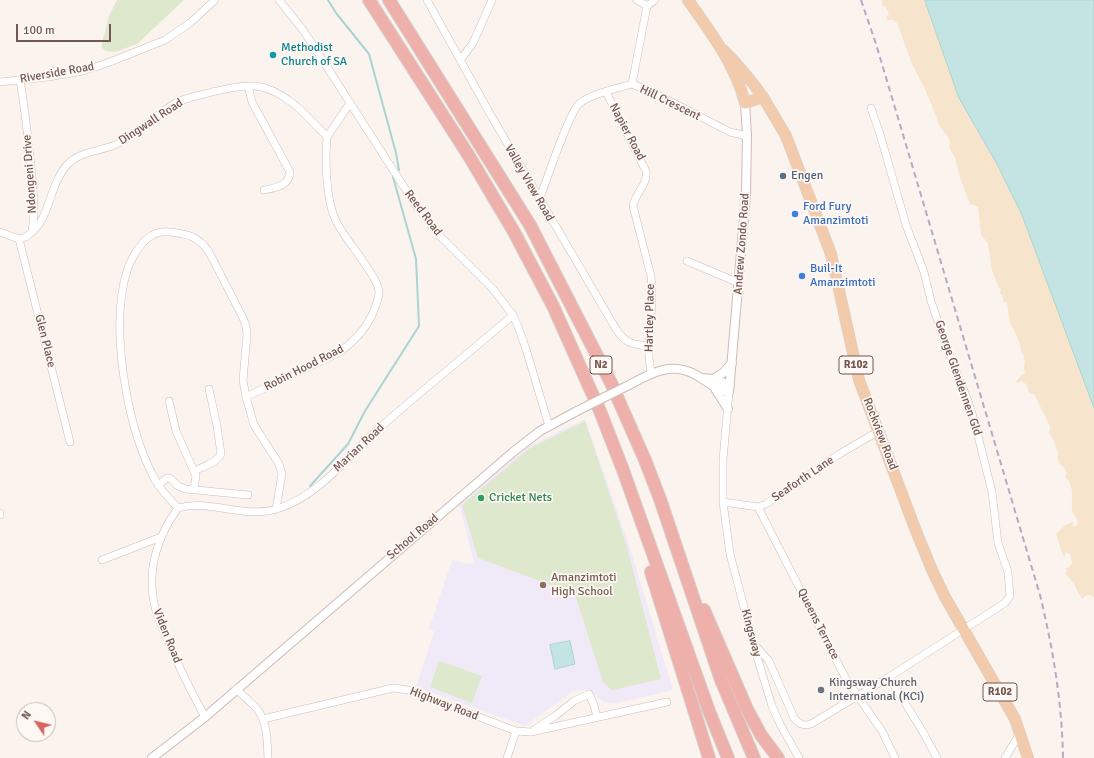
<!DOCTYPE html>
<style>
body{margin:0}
#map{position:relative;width:1094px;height:758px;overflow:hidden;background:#fbf3ed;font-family:Signika,sans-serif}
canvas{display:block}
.north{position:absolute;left:16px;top:702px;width:40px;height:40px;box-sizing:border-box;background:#fef8f4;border:1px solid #c7b8b3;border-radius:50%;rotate:305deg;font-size:11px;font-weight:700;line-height:16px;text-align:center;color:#755751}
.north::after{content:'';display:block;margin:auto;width:14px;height:18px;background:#d76460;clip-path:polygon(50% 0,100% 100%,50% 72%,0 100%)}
.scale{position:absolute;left:16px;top:24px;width:95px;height:18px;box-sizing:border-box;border:2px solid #755751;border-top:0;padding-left:5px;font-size:12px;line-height:14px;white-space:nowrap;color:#755751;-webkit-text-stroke:3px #fef8f4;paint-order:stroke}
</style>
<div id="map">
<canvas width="1094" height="758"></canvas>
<div class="north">N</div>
<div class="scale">100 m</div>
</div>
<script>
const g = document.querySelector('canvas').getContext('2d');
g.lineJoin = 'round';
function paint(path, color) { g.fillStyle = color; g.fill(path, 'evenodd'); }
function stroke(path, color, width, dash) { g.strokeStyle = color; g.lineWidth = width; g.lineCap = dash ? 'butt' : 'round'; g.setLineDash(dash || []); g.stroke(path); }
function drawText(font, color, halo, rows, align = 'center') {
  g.font = font + ' Signika,sans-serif'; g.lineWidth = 3.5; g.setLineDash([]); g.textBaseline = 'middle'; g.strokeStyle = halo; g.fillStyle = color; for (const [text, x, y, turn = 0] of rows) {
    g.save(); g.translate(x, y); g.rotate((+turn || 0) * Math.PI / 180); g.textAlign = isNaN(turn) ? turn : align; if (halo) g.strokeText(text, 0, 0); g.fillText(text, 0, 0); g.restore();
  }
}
paint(new Path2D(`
 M585,419L630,548L673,690L617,703L603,702L596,696L590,689L573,691L525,726L416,687L431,641L435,632L429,629L452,560L469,564L474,563L459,503L529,446Z`), '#f0e9f8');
paint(new Path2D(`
 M117,0H184L137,44L115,52L106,51L101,47L109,16Z
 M585,421L627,547L661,679L612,690L603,682L575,594L478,558L462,505L530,448Z
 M439,661L482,676L472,703L430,687Z`), '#dde8cc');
paint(new Path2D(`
 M882,0H925L997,164L1022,215L1094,408V598L1091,595H1087L1082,599L1074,584L1065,573L1067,572L1066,569L1069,567L1072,563L1070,554L1065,552V556H1063L1056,534C1060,530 1066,523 1073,522V526H1075L1078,525L1076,517C1066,509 1079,489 1065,477L1067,473L1064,467C1057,464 1058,459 1058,453C1057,449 1055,447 1055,443L1049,433L1050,427L1047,420L1034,394L1029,393L1026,384L1021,381L1017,383L1016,382L1021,375L1026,373L1024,369L1025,361L1023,354L1021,352L1020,344L1015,332L1010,323L1007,303L1003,301V297L1000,293L1001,289L999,288L992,270L988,243L981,235L978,207L970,204L960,178L955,158L949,147C954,137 937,129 937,118L925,89L912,64L897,23L894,20H887L886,16L889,15L886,7L882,5Z`), '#f6e5cc');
const water = new Path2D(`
 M925,0H1094V408L1022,215L997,164L959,98Z
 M570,641L575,664L555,669L550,645Z`);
paint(water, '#c3e4e2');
stroke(water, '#aad4d3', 1);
stroke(new Path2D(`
 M328,0L336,13L369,54L396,153L399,170
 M310,486L348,444L365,411L419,326L416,259L393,177`), '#aad4d3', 2);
const minor = new Path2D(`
 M279,0L303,30L325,64L415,204L440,236L493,289L513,315L519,329L526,349L549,426
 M427,0L489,112L616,329C626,344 632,344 648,346
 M637,0L647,6
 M461,59L473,43L492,0
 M0,82L48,77L83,71L110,62L165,40L190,23L215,0
 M632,84L647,6L655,0
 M248,86L252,102L290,172C290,186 274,188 264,190
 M606,92L646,171C648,185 635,193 633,206L651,276C654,300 650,322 649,345C648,355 650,364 651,373
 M539,200C546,183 569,111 580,103C591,94 618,88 632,84L664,98L730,132L747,136
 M0,232L19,239L26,237L32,232C36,210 33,188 31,167C28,138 25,109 20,80
 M32,232C49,219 50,184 67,165C81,150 102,152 119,143C139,132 155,116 174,104C185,97 199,96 212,92C225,89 240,85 254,86C284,88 308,117 327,137L350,103
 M19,239L70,442
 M687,261L739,283
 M729,392L723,460V502L730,554L758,660L772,706L780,724L799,758
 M246,397L338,353C353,343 364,332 372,315C375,308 379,299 379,292C378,275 343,238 335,219C326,198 325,160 327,137
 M169,401L176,431L196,476L194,490
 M194,471C202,467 217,463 221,454L217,426L209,389
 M158,485L167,478H170L178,486L186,489L248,495
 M723,502L758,507L766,504L841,453L879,431
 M758,507L846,679L882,731L895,758
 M178,508C168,497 157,486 151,472C126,420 109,323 128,268C130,262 133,257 136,252C145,238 155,230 170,232C188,234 198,236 209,252L243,318L246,326L247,335L243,380L246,397L254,425L279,464L282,474L276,509
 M178,508C210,499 244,519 277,509C317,497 346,459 376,431C421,391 468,354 513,315
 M178,508C158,535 147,569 154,603C157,617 164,632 170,645C180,670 192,693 205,717
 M0,513V515
 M102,560L161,537
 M754,644L769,661L794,718C799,725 804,726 811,724L889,677L1005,603L1010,596L1008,572L998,543L992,492L974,420L968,401L945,343L931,301L924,272L906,225L880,134L871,108
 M889,677L923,732L937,758
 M236,689C243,696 251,702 257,709C268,723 267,742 268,758
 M263,719L393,688L408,690L516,731L531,732L667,702
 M534,730L555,716L574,701L589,694L594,705L597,717
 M507,758L516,731
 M1005,758L1017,738L1019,732`);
const tertiary = new Path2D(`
 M701,378L713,379L730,385
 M713,379L723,373L732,363
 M629,385C651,373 672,361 696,375C710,383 713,388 729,392L746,194L747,136L745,103
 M714,387L728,409
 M152,758L205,717L513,452L540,431L577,411`);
const primary = new Path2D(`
 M688,0C711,33 735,64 745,103L763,97
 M722,49L734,61L751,81L763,97L786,136L831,254L859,380L916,531L932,570L945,597L1015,719L1028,758`);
const motorway = new Path2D(`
 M369,0L469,156L514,232L553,306L600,411L623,470L709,711L728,758
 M389,0L530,225L611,383L645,460L660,499L721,680L754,758
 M651,572L709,758
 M704,610L747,709L761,735L778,758`);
stroke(minor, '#cfbcb5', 8);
stroke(tertiary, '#cfbcb5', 10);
stroke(primary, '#d8d0ce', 12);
stroke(motorway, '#d8d0ce', 14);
stroke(minor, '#fff', 7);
stroke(tertiary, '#fff', 8);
stroke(primary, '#f2cbad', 11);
stroke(motorway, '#eeb0ab', 12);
stroke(new Path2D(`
 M861,0L876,44L1040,595C1053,649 1062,702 1063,758`), '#b4abc5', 2, [6, 4]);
const tertiaryBridge = new Path2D(`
 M577,411L629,385`);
stroke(tertiaryBridge, '#cfbcb5', 10, []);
stroke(tertiaryBridge, '#fff', 8);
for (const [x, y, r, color] of [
 [273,55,4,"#0f9aa8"],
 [783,176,4,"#5c6f8a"],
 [795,214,4,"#3f7fe0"],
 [802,276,4,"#3f7fe0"],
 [481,498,4,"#2e9e5b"],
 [543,585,4,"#8d6e63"],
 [821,690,4,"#6b7280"]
]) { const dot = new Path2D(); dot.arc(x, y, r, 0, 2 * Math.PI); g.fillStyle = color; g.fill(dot); stroke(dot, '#fef8f4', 1.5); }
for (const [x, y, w] of [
 [601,365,22],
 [856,365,34],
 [1000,692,34]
]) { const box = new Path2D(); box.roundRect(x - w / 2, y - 9, w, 18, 3); g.fillStyle = '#fef8f4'; g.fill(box); stroke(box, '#755751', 1); }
drawText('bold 11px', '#755751', null, [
 ["N2",601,365],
 ["R102",856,365],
 ["R102",1000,692]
]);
drawText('12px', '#0d838f', '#fef8f4', [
 ["Methodist",281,48],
 ["Church of SA",281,62]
], 'left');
drawText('12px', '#755751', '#fef8f4', [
 ["Riverside Road",57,73,-10],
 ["Hill Crescent",670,103,26],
 ["Dingwall Road",151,122,-33],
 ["Napier Road",627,132,62],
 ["Ndongeni Drive",30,174,-94],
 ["Valley View Road",529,183,60],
 ["Reed Road",423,213,53],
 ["Andrew Zondo Road",742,244,-86],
 ["Hartley Place",650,318,-89],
 ["Glen Place",45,341,76],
 ["Robin Hood Road",304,368,-27],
 ["George Glendennen Gld",958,378,71],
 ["Rockview Road",880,434,69],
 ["Marian Road",359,448,-43],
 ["Seaforth Lane",803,479,-34],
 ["School Road",413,537,-40],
 ["Queens Terrace",818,624,63],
 ["Kingsway",751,633,75],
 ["Viden Road",167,636,68],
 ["Highway Road",444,704,21]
]);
drawText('12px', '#4e5e75', '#fef8f4', [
 ["Engen",791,176]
], 'left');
drawText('12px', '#366cbe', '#fef8f4', [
 ["Ford Fury",803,207],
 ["Amanzimtoti",803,221],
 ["Buil-It",810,269],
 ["Amanzimtoti",810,283]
], 'left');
drawText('12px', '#27864d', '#fef8f4', [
 ["Cricket Nets",489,498]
], 'left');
drawText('12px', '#785e54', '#fef8f4', [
 ["Amanzimtoti",551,578],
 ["High School",551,592]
], 'left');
drawText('12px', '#5b616d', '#fef8f4', [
 ["Kingsway Church",829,683],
 ["International (KCi)",829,697]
], 'left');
</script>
